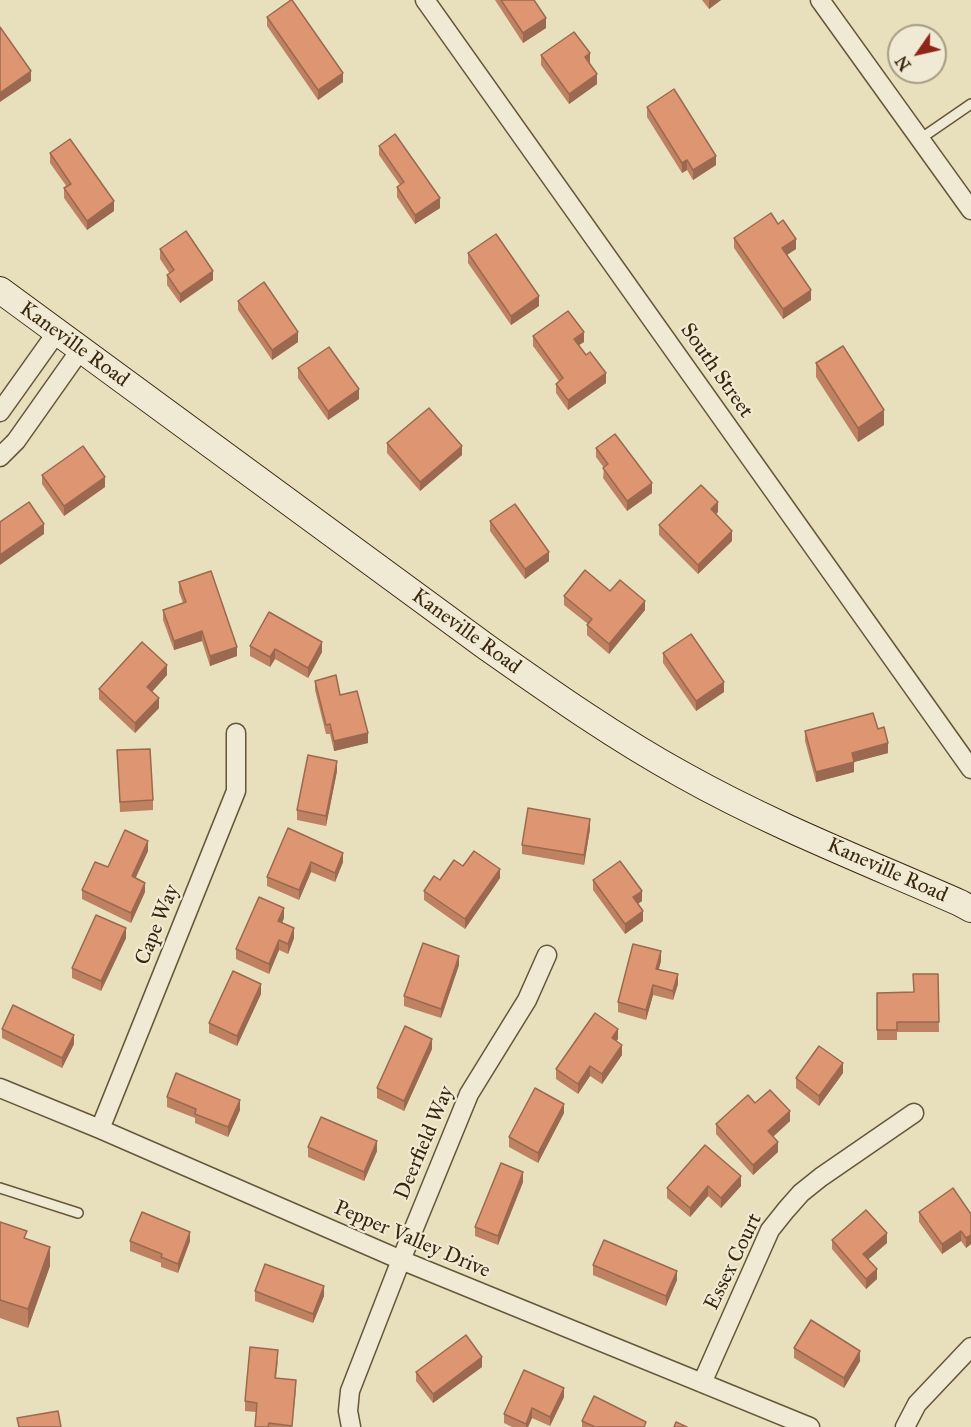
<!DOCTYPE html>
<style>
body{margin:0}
#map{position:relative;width:971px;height:1427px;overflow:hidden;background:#e8dfbd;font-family:"IM FELL Great Primer",serif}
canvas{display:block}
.north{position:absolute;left:887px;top:24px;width:60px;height:60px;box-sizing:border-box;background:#f0ead4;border:2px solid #a79c84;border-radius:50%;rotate:236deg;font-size:16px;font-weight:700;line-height:24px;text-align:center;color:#39270d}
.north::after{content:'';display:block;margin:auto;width:21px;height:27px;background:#8f2418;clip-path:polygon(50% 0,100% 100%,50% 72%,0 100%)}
</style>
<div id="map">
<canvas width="971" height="1427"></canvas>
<div class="north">N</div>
</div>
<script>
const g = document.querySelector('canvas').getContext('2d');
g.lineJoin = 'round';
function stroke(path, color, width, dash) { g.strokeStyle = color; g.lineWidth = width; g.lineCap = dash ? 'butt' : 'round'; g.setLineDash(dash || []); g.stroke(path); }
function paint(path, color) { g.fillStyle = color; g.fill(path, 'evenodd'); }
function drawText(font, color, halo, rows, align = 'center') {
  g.font = font + ' "IM FELL Great Primer",serif'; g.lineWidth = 4.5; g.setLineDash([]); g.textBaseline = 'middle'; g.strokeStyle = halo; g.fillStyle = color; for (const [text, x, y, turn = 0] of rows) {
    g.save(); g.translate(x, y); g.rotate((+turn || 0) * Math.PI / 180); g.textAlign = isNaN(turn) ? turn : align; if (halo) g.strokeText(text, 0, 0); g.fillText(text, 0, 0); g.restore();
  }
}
const lane = new Path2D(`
 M920,139L971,104
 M0,1188L78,1213`);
const street = new Path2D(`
 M425,0L971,769
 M820,0L971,210
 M0,412L57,332
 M0,457L16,441L81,349
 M0,1088L100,1129L401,1260L810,1427
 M100,1129L236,791V733
 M702,1383L770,1230L786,1210L801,1193L821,1177L914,1113
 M351,1427L348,1411L350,1391L401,1260L469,1094L527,1000L547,955
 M905,1427L917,1404L971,1347`);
const secondary = new Path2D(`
 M0,290L485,646C549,691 614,737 683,775C772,825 867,862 960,903L971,909`);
stroke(lane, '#655539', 12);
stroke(street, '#655539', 21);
stroke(secondary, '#39270d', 28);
stroke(lane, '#f0ead4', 9);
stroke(street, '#f0ead4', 18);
stroke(secondary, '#f0ead4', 26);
paint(new Path2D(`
 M495,0H534L546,28L523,43Z
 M702,0H721L709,9Z
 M267,17L343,82L318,100L267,26Z
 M541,55L590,63L597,84L569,104L541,65Z
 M647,107L716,165L693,180L687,170L682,173L647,117Z
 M379,146L440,208L415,224L397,197V187L400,185L379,155Z
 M50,153L114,211L87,230L64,198V188L67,187L50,163Z
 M734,238L796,249L787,255L811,300L783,319L734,248Z
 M160,249L213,280L180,303L167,285V275L170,274L160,259Z
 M468,253L539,306L511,325L468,263Z
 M238,301L298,342L272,360L238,310Z
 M533,336L584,342L579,345L606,383L568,410L556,393V384L559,381L533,346Z
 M816,363L884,425L858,442L816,377Z
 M298,368L359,399L328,420L298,378Z
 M387,443L462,455L420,491L387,453Z
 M596,448L652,493L627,511L603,478L604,468L596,457Z
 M42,475L105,487L64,516L42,484Z
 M718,512L716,514L732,541L698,574L659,535V525Z
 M490,521L549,561L525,579L490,531Z
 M179,582L237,656L210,666L202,641L174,650L163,620V610L183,603L179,592Z
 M610,591L645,610L609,654L587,635V625L588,624L564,605V596Z
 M250,646L322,652L308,678L275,659L270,667L250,656Z
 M663,653L724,692L696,711L663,663Z
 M167,675L152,692L159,708L135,733L99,699V689Z
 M315,681L340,695L368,743L334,751L330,734H326L315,690Z
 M878,729L888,753L854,762V772L816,782L805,741V731Z
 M117,750L153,800V810L120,812Z
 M337,771L326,826L297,820V810Z
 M288,828L343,862L335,882L311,872L299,900L267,886V877Z
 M590,829L584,865L522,854V845Z
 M148,851L135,878L145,892L131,923L82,899V890L108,867Z
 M463,866L500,878L465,929L424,900V891Z
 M593,880L642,901L638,904L643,921L625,934L593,890Z
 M284,918L282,923L294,938L288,954L279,950L269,974L236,959V949Z
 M126,938L101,991L72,978V968Z
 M661,961L659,969L678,984L673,1000L653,995L646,1020L618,1012V1002Z
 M459,965L441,1018L404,1006V996Z
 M938,974L939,1032H897V1040H877V993L914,992Z
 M261,994L237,1046L209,1033V1023Z
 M2,1029L74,1044L62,1068L2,1038Z
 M618,1039L616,1041L622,1055L602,1084L590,1076L578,1094L556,1079V1069Z
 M432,1049L404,1111L377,1098V1088Z
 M843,1073L819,1106L796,1088V1078Z
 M167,1097L240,1110L228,1137L195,1123V1118L167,1107Z
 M755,1103L790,1121L773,1137L778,1152L753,1175L716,1134V1124Z
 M564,1113L538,1163L509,1147V1137Z
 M308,1147L377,1151L364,1181L308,1157Z
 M523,1182L498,1245L475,1236V1227Z
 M741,1186L721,1208L708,1196L690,1217L667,1198V1188Z
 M919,1212L971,1214V1244L966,1248L961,1241L942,1254L919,1222Z
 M0,1222L27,1239L50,1266L28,1328L0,1318Z
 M832,1240L887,1243L868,1259L877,1279L866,1289L832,1249Z
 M130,1241H190L178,1273L161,1267V1263L130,1251Z
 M593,1265L677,1280L666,1306L593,1275Z
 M255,1291L324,1296L313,1323L255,1301Z
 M794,1348L860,1361L844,1388L794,1358Z
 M278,1360L276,1379L296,1390L292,1427H255L256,1412L245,1411V1401Z
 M482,1367L433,1403L416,1381V1372Z
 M564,1397L550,1426L532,1418L528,1427H512L504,1423V1414Z
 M582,1421L646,1427H582Z`), '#be8161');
paint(new Path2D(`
 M709,0H721L709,9Z
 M546,18V28L523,43V33Z
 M590,53V63L585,67V57Z
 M31,71V81L0,102V93Z
 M343,73V82L318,100V90Z
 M597,74V84L569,104V94Z
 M716,156V165L693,180V170Z
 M687,160V170L682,173V163Z
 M440,198V208L415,224V215Z
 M114,201V211L87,230V221Z
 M796,239V249L782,258V248Z
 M213,271V280L180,303V294Z
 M811,290V300L783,319V309Z
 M539,296V306L511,325V316Z
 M298,332V342L272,360V350Z
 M584,332V342L574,348V339Z
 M606,373V383L568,410V400Z
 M359,389V399L328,420V411Z
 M884,410V425L858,442V428Z
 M462,446V455L420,491V482Z
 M105,477V487L64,516V506Z
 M652,483V493L627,511V501Z
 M718,502V512L711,519V509Z
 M44,524V534L0,565V555Z
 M732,531V541L698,574V565Z
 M549,552V561L525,579V569Z
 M645,601V610L609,654V644Z
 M202,631V641L174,650V641Z
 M322,642V652L308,678V668Z
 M237,647V656L210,666V656Z
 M275,649V659L270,667V657Z
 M167,665V675L147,697V687Z
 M724,682V692L696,711V701Z
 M159,698V708L135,733V723Z
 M368,733V743L334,751V741Z
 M888,743V753L854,762V772L816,782V772L852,753Z
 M337,761V771L326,826V816Z
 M590,819V829L584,865V855Z
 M148,841V851L132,886V876Z
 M343,853V862L335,882V873Z
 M311,862V872L299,900V890Z
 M500,869V878L465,929V919Z
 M145,883V892L131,923V913Z
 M642,891V901L633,907V897Z
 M284,908V918L278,931V921Z
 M643,911V921L625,934V924Z
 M126,928V938L101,991V981Z
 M294,928V938L288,954V944Z
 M279,940V950L269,974V964Z
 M661,951V961L656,978V969Z
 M459,956V965L441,1018V1009Z
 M678,974V984L673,1000V991Z
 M261,984V994L237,1046V1036Z
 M653,985V995L646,1020V1010Z
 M618,1029V1039L612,1047V1038Z
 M74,1035V1044L62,1068V1058Z
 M432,1039V1049L404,1111V1101Z
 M622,1045V1055L602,1084V1074Z
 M843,1063V1073L819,1106V1096Z
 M590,1066V1076L578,1094V1084Z
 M240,1100V1110L228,1137V1127Z
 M564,1104V1113L538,1163V1153Z
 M790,1111V1121L768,1141V1131Z
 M377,1141V1151L364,1181V1172Z
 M778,1142V1152L753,1175V1165Z
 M523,1172V1182L498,1245V1236Z
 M741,1176V1186L721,1208V1198Z
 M708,1186V1196L690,1217V1208Z
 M961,1231V1241L942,1254V1244Z
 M190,1232V1241L178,1273V1264Z
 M887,1233V1243L863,1264V1254Z
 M971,1235V1244L966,1248V1238Z
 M50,1247V1266L28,1328V1309Z
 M877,1269V1279L866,1289V1279Z
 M677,1271V1280L666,1306V1296Z
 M324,1286V1296L313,1323V1314Z
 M860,1351V1361L844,1388V1378Z
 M482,1357V1367L433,1403V1394Z
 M564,1388V1397L550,1426V1417Z
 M532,1408V1418L528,1427H526V1424Z`), '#9b694f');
const building = new Path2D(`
 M291,0H292L343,73L318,90L267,17Z
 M501,0H534L546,18L523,33Z
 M0,27L31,71L0,93Z
 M574,32L590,53L585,57L597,74L569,94L541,55Z
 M674,89L716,156L693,170L687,160L682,163L647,107Z
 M395,134L440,198L415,215L397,187L404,182L379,146Z
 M70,139L114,201L87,221L64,188L71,184L50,153Z
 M771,213L778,224L783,220L796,239L782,248L811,290L783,309L734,238Z
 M186,231L213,271L180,294L167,275L174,270L160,249Z
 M496,234L539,296L511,316L468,253Z
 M264,282L298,332L272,350L238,301Z
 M568,311L584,332L574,339L586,355L590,352L606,373L568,400L556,384L563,378L533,336Z
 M843,346L884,410L858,428L816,363Z
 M329,347L359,389L328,411L298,368Z
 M429,408L462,446L420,482L387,443Z
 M615,434L652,483L627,501L603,468L608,464L596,448Z
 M83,446L105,477L64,506L42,475Z
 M701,485L718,502L711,509L732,531L698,565L659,525Z
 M29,502L44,524L0,555V522Z
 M515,504L549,552L525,569L490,521Z
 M585,570L610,591L620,580L645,601L609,644L587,625L592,619L564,596Z
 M211,571L237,647L210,656L202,631L174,641L163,610L186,602L179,582Z
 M269,612L322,642L308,668L275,649L270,657L250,646Z
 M691,634L724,682L696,701L663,653Z
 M142,642L167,665L147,687L159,698L135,723L99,689Z
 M336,675L340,695L357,691L368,733L334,741L330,724L326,725L315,681Z
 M873,713L878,729L884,727L888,743L852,753L854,762L816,772L805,731Z
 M150,749L153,800L120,802L117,750Z
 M308,755L337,761L326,816L297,810Z
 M528,808L590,819L584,855L522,845Z
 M288,828L343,853L335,873L311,862L299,890L267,877Z
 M125,830L148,841L132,876L145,883L131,913L82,890L95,862L108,867Z
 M474,851L500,869L465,919L424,891L434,876L440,880L454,860L463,866Z
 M620,861L642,891L633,897L643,911L625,924L593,880Z
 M259,897L284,908L278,921L294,928L288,944L279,940L269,964L236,949Z
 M96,915L126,928L101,981L72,968Z
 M423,943L459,956L441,1009L404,996Z
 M633,944L661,951L656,969L678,974L673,991L653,985L646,1010L618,1002Z
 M233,971L261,984L237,1036L209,1023Z
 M913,974H938L939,1022H897V1030H877V993L914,992Z
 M13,1005L74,1035L62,1058L2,1029Z
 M595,1013L618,1029L612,1038L622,1045L602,1074L590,1066L578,1084L556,1069Z
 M405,1026L432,1039L404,1101L377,1088Z
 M819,1046L843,1063L819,1096L796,1078Z
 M176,1073L240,1100L228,1127L195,1114L196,1109L167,1097Z
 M535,1088L564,1104L538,1153L509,1137Z
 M770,1090L790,1111L768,1131L778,1142L753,1165L716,1124L748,1095L755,1103Z
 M321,1117L377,1141L364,1172L308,1147Z
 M705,1145L741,1176L721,1198L708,1186L690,1208L667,1188Z
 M501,1163L523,1172L498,1236L475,1227Z
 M953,1188L971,1214V1235L966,1238L961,1231L942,1244L919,1212Z
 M866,1210L887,1233L863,1254L877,1269L866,1279L832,1240Z
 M142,1212L190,1232L178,1264L161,1257L162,1254L130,1241Z
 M0,1222L27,1231L24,1238L50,1247L28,1309L0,1300Z
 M604,1240L677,1271L666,1296L593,1265Z
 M265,1264L324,1286L313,1314L255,1291Z
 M811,1320L860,1351L844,1378L794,1348Z
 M466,1335L482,1357L433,1394L416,1372Z
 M250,1347L278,1350L275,1378L296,1380L292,1426L269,1423L268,1427H255L257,1403L245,1401Z
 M524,1370L564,1388L550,1417L532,1408L526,1424L504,1414Z
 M594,1396L646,1422L644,1427H595L582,1421Z
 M58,1411L61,1427H19L17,1418Z
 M676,1422L687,1427H674Z`);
paint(building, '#dd9671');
stroke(building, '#9b694f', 1.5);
drawText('21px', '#39270d', '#f0ead4', [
 ["Kaneville Road",74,345,36],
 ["South Street",716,371,55],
 ["Kaneville Road",466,632,36],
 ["Kaneville Road",887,871,24],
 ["Cape Way",158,925,-68],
 ["Deerfield Way",425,1143,-67],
 ["Pepper Valley Drive",412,1240,23],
 ["Essex Court",734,1262,-64]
]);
</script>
